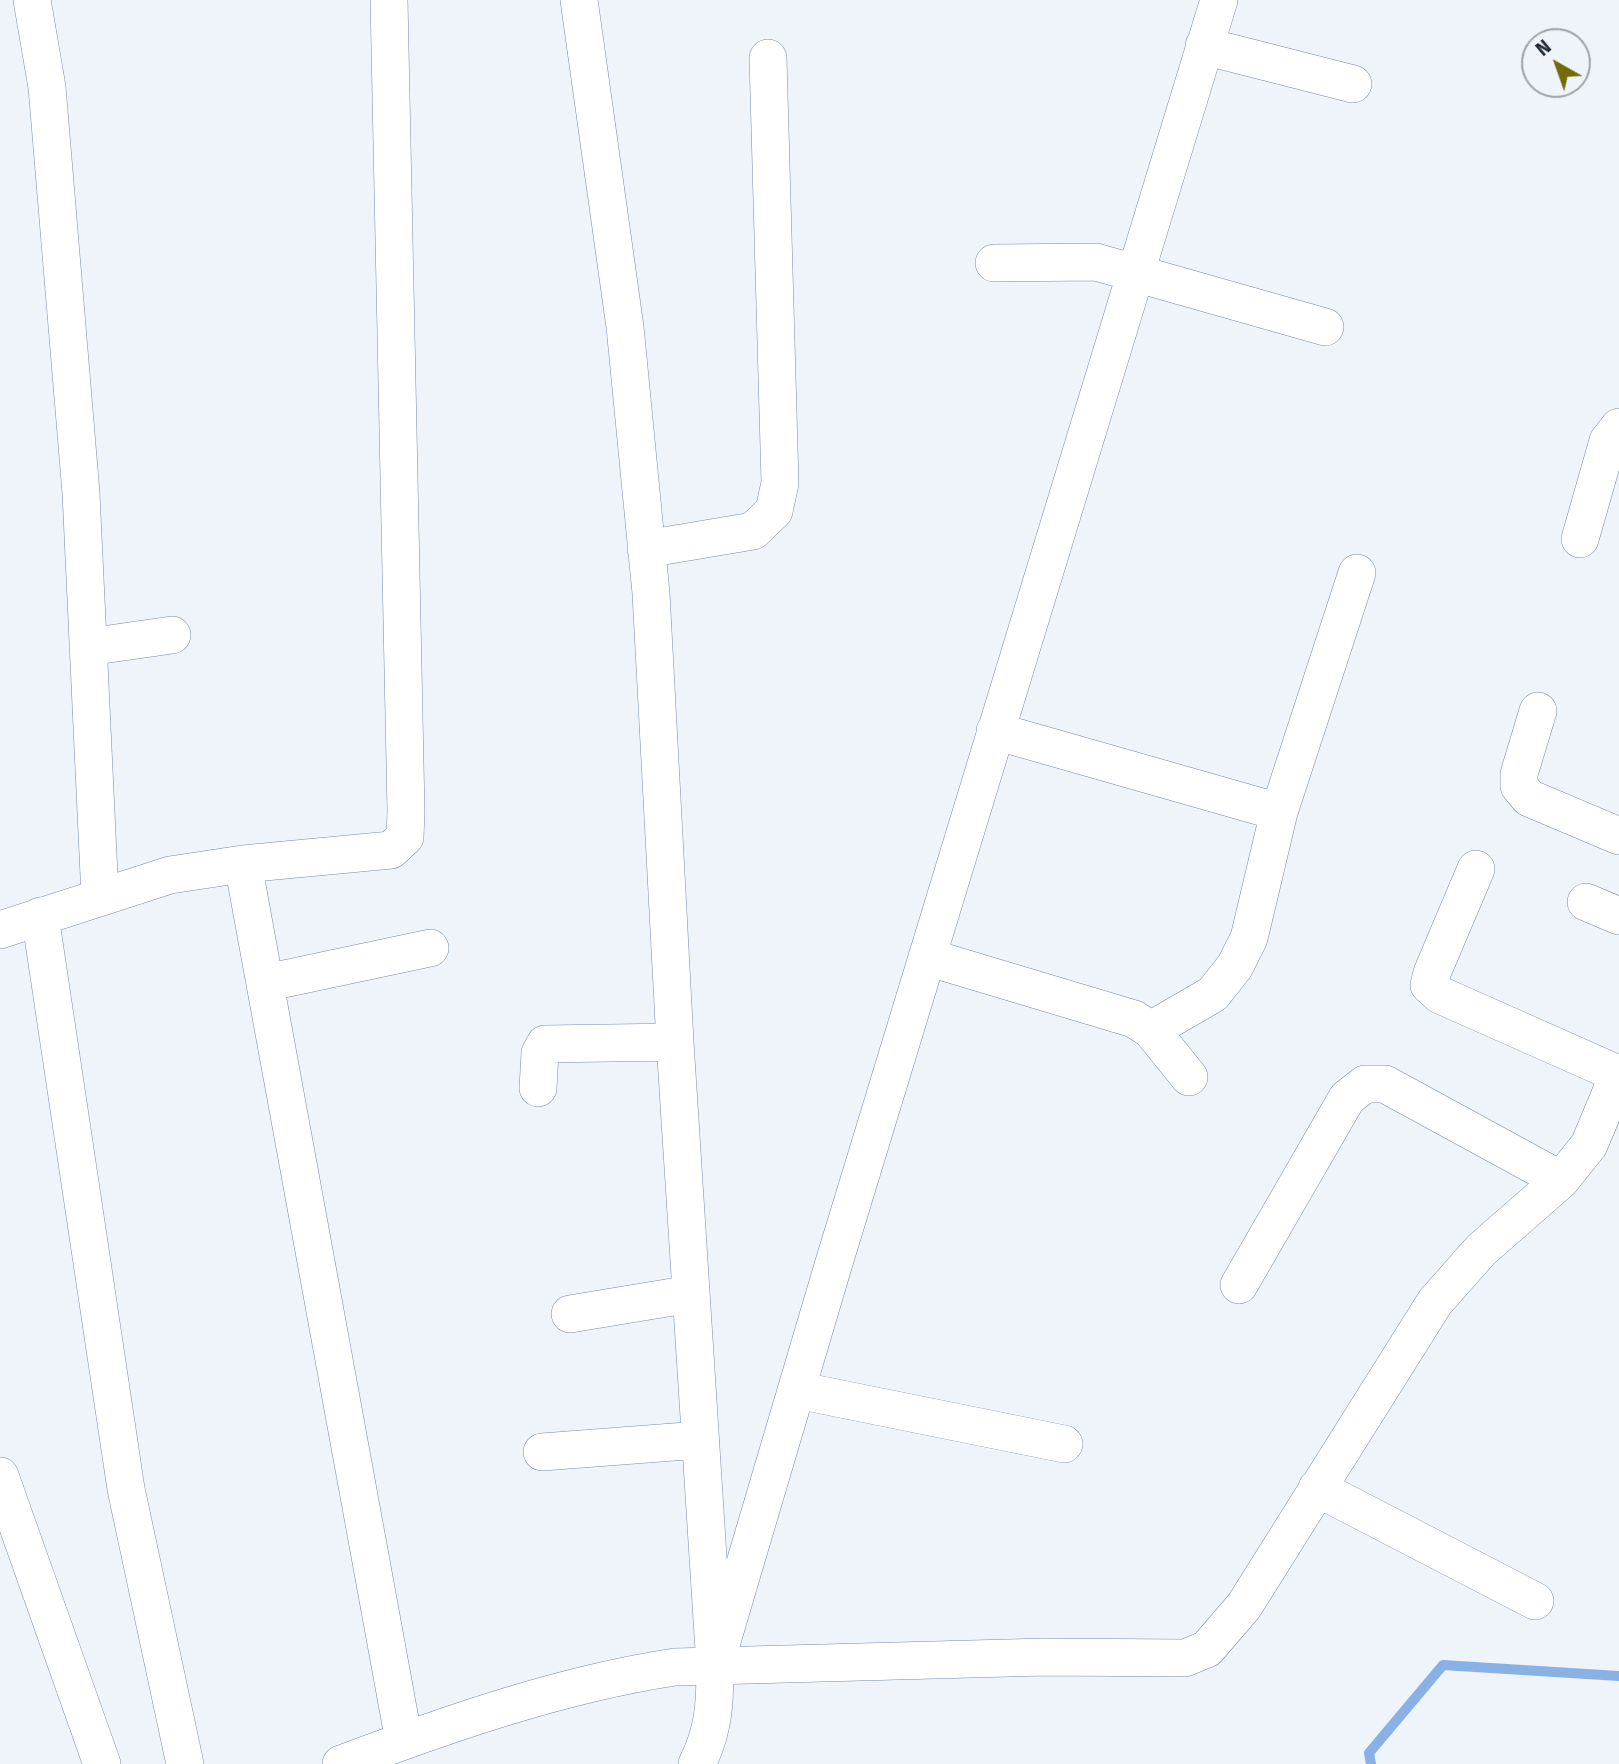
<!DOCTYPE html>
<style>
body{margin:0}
#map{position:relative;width:1619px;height:1764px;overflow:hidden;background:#eff4fa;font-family:"Fira Sans",sans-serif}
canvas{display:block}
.north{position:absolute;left:1521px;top:28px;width:70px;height:70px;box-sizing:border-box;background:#eff4fa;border:2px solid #9da4ac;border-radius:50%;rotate:320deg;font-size:19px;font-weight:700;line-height:28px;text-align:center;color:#222b36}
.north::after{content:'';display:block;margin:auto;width:24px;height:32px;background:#726b07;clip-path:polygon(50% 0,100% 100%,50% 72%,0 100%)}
</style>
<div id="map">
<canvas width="1619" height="1764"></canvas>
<div class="north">N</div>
</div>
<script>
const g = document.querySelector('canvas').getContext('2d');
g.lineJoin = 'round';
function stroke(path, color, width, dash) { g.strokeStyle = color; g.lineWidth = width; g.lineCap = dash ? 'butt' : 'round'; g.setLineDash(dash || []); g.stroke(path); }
stroke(new Path2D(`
 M1371,1764L1369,1753L1443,1665L1619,1676`), '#89b1e5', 10);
const street = new Path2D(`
 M32,0L47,87L81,493L100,897
 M579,0L625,327L651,593L675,1042L715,1666C715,1703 714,1730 697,1764
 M1204,46L1353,84
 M994,263L1096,262L1325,327
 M1580,539L1608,441L1619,427
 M646,549L753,531L774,511L780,483L768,58
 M88,647L172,635
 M1538,711L1519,774V786L1529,798L1619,836
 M995,731L1279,812
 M243,864L404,1741
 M1476,869L1432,973L1429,985L1440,995L1618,1074
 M1586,902L1619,916
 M40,916L126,1489L185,1764
 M0,930L170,875L243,864L391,850L405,837L406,811L389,0
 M927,957L1134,1019L1151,1030L1189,1077
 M265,983L430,948
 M1151,1030L1213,994L1235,966L1249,938L1279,812L1357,573
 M538,1088L540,1053L545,1044L675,1042
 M1239,1285L1347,1098L1365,1084H1385L1561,1180
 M570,1314L691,1294
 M797,1390L1064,1444
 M542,1452L700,1440
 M0,1476L102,1764
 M1317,1488L1535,1601
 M722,1641L833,1266L1219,0
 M341,1764C448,1724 562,1684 675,1667L1045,1657L1185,1658L1207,1649L1244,1606L1435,1302L1481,1250L1561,1180L1589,1145L1619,1073`);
stroke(street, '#778ca8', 38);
stroke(street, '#fff', 37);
</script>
